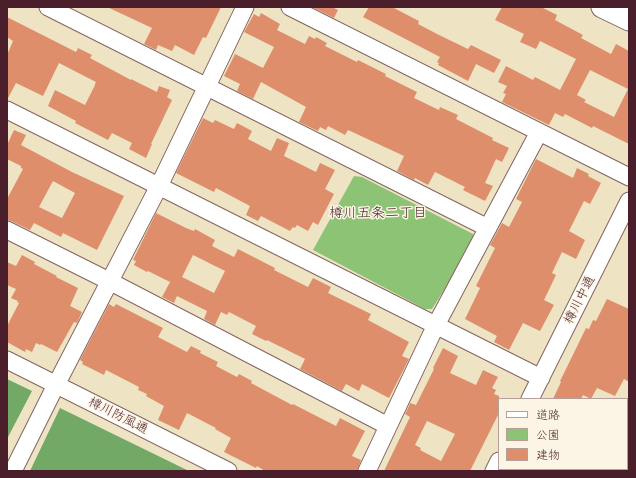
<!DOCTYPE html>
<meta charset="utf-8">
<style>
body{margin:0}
#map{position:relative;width:636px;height:478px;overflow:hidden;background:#eee4c4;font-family:"Balsamiq Sans","Klee One",sans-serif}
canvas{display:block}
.frame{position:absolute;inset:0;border:8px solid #4a1f2b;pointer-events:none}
.legend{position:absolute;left:498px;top:398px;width:130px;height:72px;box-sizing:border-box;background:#fcf5e5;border:1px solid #b59f9b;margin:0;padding:5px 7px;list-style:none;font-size:12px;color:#4a1f2b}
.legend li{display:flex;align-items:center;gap:8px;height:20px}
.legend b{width:20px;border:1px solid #b59f9b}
</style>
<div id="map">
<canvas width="636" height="478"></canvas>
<div class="frame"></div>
<ul class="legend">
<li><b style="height:5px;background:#fff"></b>道路</li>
<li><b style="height:11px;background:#8dc375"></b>公園</li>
<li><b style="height:11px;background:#df8e6c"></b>建物</li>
</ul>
</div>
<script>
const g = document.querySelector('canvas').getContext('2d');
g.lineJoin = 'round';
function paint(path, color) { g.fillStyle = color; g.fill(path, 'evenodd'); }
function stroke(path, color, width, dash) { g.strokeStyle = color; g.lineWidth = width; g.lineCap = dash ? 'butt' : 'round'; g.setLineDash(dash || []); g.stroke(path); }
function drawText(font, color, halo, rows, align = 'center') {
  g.font = font + ' "Balsamiq Sans","Klee One",sans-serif'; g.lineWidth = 3; g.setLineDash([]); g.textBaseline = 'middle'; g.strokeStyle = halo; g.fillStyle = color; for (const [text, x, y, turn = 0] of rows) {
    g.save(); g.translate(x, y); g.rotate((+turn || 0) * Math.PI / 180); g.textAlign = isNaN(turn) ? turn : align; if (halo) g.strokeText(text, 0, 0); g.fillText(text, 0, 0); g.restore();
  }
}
paint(new Path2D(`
 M354,176L362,177L473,234L475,241L432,309H425L313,250Z`), '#8dc375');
paint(new Path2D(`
 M7,379L32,391L7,439Z
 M60,408L189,471H30Z`), '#72a966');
paint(new Path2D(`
 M107,7H221L206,38L203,37L194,55L175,45L172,51L158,45L156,50L144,44L152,28Z
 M312,7H332L338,10L334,18Z
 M369,7H392L419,21L418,24L439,35L468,49L471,45L501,60L494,73L476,64L468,81L438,65L439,63L437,62L440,57L363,17Z
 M502,7H541L557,15L555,20L583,35L581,38L611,54L616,44L629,51V144L593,126L592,128L565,114L563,117L555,113L549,125L502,102L506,94L503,93L507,86L498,82L506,66L533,80L535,77L560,90L576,59L540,41L536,49L520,42L524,34L495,20ZM590,70L628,89L614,117L584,102L586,100L577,95Z
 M261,13L280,24L277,30L305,44L309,36L315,39L316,37L327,43L325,46L357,62L358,60L386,74L385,76L417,92L414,98L439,110L440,107L458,115L456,119L493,138L492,140L509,148L502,162L496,159L485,183L493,186L485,201L463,190L465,187L435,172L428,185L415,178L414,180L397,171L404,156L348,130L345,135L328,126L326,130L320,127L318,131L299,122L306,107L261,82L253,99L237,91L240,84L224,76L235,54L263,68L274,47L244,32L254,14L259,17Z
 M7,17L76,52L78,48L92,55L90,58L131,80V79L157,92L159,86L170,90L167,97L172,100L151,144H152L146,158L129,149L132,143L112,133L108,140L75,123L76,121L48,106L55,90L85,105L95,85V84L96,82L59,63L43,96L16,83L7,100V55L13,41L7,37Z
 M203,118L213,123L215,120L234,129L237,123L252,131L248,139L271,151L277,138L289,143L284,156L316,172L320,163L335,170L325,189L334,194L318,225L313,222L308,231L297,225L295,228L293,227L290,231L261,216L258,221L246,215L250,206L216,188L214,192L176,173Z
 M14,130L26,135L21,145L72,172L124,196L97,250L63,233L61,237L34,223L30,230L11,221L7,220V199L23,169L21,168V166L7,159V145ZM53,181L75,193L62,218L39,207Z
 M536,159L573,178L577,168L589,174L588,176L601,183L590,204L584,201L569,231L585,240L576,259L562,252L552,273L556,275L544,300L554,305L540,331L523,323L509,350L494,342L497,336L465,319L480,288L476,286L495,248L490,245L502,223L509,227L522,202L516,199Z
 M156,213L186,228L194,231L195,229L215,240L212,246L234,257L238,249L275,268L274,270L308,287L313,278L331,287L328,293L371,314L368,320L409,342L402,356L409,359L389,398L362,384L359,391L346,384L342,391L300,369L305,359L267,340L266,341L252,334L256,326L229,312L227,315L221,312L215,325L204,319L207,311L177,296L174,303L162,297L170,282L148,271L147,272L134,265L136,261L133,260ZM193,255L225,271L214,293L182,277Z
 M22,255L35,262L34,264L57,276L56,277L78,288L70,306L82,312L77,323L74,322L57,352L41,344L40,345L36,343L32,352L26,349L25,352L7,342V326L19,303L17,302L18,301L11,298L16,289L7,285V262L16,266Z
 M607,299L629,309V382L624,379L615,396L597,388L591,399L583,395L581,399H553L561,382L560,381L566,369L586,328L589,329L593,320L596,321Z
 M109,304L114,307L116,304L163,328L158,337L187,352L191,346L201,351L200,353L218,362L216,366L237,377L239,374L252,381L251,383L292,405L293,404L336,426L340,418L365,431L352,456L361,460L357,471H265L257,466L256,468L224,452L231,438L215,429L216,428L187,413L179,430L158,420L164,406L146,396L147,394L138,390L139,387L106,370L104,375L82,364L83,362L80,360Z
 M443,348L458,356L450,373L476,385L483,370L498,377L492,388L496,390L494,394L499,396V413L470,471H384L410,417L405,414L409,406L410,403L416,405L434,369L433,368ZM427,421L455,434L441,461L420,450L421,448L415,445Z`), '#df8e6c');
const minor = new Path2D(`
 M48,7L488,228
 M290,7L629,177
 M7,110L541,378
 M7,230L109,281L388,426
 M7,360L228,471
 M530,399L629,201
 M627,416L629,412
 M13,471L56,385L159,186L245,7
 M367,471L436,325L539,132
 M494,471L499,461
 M600,471L601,469`);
const tertiary = new Path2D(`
 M602,7L629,20`);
stroke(minor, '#836461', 19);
stroke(tertiary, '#836461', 23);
stroke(minor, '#fff', 17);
stroke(tertiary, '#fff', 21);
drawText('13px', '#4a1f2b', '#fcf5e5', [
 ["樽川中通",580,300,-63],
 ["樽川防風通",118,416,27]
]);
drawText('14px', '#4a1f2b', '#fcf5e5', [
 ["樽川五条二丁目",378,213]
]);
</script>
